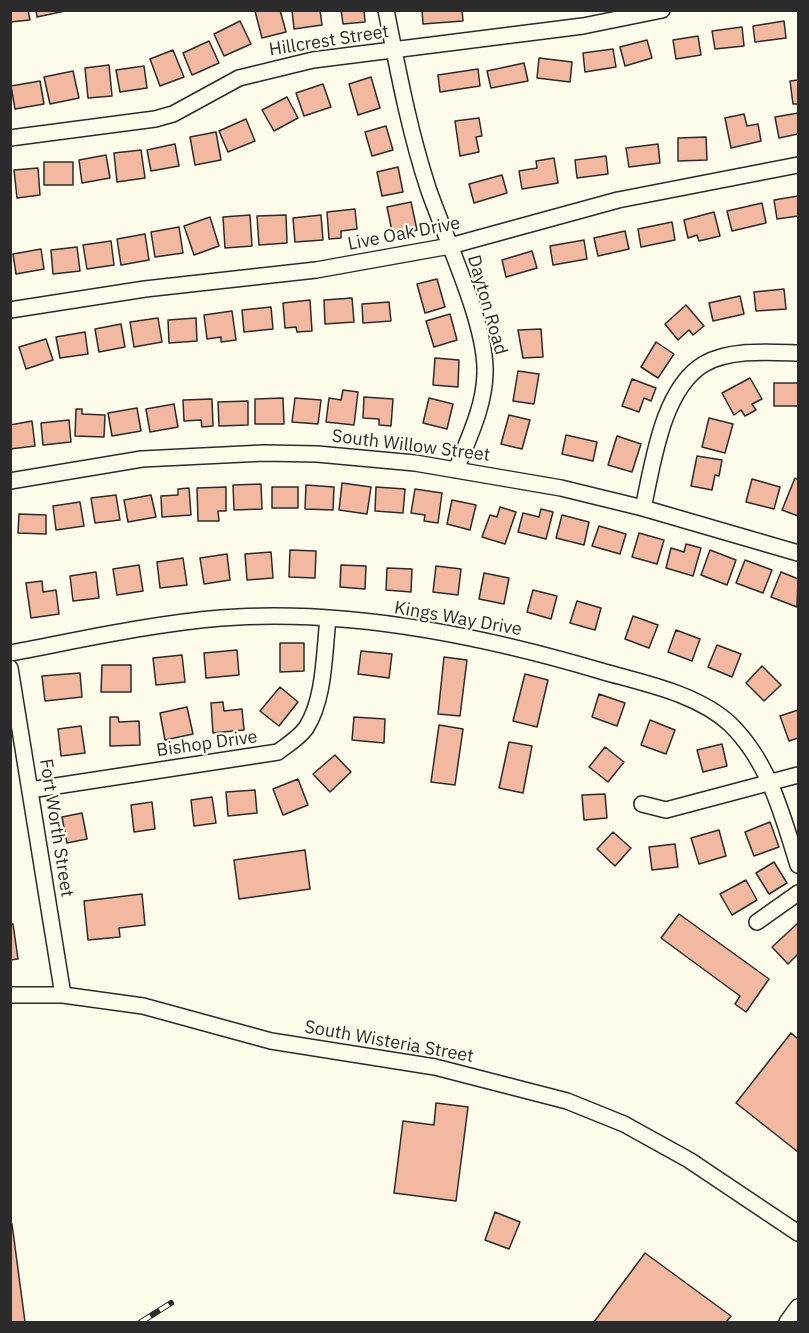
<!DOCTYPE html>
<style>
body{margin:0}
#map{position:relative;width:809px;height:1333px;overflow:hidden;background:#fdfbea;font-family:"IBM Plex Sans",sans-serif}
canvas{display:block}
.frame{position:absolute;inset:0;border:12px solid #2b2b2b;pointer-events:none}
</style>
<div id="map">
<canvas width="809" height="1333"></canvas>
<div class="frame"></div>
</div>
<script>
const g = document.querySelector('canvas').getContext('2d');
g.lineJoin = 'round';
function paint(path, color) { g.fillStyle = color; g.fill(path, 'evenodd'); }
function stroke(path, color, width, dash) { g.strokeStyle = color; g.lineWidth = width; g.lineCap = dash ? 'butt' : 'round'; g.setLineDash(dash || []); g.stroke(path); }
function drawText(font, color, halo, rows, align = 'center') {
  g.font = font + ' "IBM Plex Sans",sans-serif'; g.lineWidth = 4.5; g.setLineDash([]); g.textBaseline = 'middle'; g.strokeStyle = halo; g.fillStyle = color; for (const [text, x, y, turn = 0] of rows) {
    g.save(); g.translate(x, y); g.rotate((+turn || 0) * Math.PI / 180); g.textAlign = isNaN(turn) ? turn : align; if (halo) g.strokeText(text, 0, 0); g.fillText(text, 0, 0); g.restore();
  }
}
const building = new Path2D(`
 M10,10H28L30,20L10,22Z
 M36,10H65V11L37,17Z
 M280,10L286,32L262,38L255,11Z
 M292,10H320L322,25L294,29Z
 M341,10H364L365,22L343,24Z
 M422,10H462L463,21L423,24Z
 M240,21L251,44L224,56L214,34Z
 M784,21L786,38L755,42L753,26Z
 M742,27L744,46L715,49L712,31Z
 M698,36L701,55L676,59L673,40Z
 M647,40L652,58L625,66L620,47Z
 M209,41L219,63L192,75L183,53Z
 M613,49L616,67L585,72L583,53Z
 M173,50L184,77L160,86L150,59Z
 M539,58L572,62L570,82L537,78Z
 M524,63L528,81L491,88L487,71Z
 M109,65L112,96L88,98L85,68Z
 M144,66L147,88L120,92L116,70Z
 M478,69L480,86L440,92L438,75Z
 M73,71L79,98L50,104L44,77Z
 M371,77L380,108L358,115L349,84Z
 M798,80V104H793L790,81Z
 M40,81L44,104L15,109L11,86Z
 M323,84L331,107L304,116L296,93Z
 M287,97L298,118L274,131L262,110Z
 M798,113V134L779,138L775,117Z
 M744,114L747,126L758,124L761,141L731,148L725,118Z
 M479,118L482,136L476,137L479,152L460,156L455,121Z
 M246,119L255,141L228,152L219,131Z
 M386,126L393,150L372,156L365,132Z
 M216,132L221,160L195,165L190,137Z
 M706,137L707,160L678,161V138Z
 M175,144L179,166L151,171L147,150Z
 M658,144L660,163L629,167L626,148Z
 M141,150L145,178L117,182L114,153Z
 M106,155L110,178L82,183L79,160Z
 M606,156L608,174L577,178L575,160Z
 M554,158L558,183L522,189L519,171L537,168L536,161Z
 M44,162H73V185H44Z
 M398,167L403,192L382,196L377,172Z
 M38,168L40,195L17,198L14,170Z
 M502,175L507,193L474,203L469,184Z
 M798,196V216L777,219L774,200Z
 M411,202L417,230L393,236L387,207Z
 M762,203L766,223L732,231L727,211Z
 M355,209L357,229L341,231V238L329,239L327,212Z
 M714,212L720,236L699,241L697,235L688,238L684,220Z
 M250,215L252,246L225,248L223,217Z
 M286,215L287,243L259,245L257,216Z
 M321,215L323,240L295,242L293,218Z
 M210,217L219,246L194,255L184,226Z
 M672,222L675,240L641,247L638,229Z
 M179,227L183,253L155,257L151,232Z
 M625,231L629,249L598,256L594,238Z
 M145,234L149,260L121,265L117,239Z
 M584,240L587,259L553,265L550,246Z
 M111,241L114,265L87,269L83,245Z
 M77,247L80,271L53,274L51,250Z
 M41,249L44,269L16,274L13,254Z
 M532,251L537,268L506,277L502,260Z
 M437,279L445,307L425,313L417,284Z
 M784,289L786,309L756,311L754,292Z
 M740,296L744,314L713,321L709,303Z
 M352,298L354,322L325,324L324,300Z
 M310,300L312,331L297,332L296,327L285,328L283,303Z
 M389,302L391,321L363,323L362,304Z
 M686,305L704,326L693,335L689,330L678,340L665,324Z
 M271,307L273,329L244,332L242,310Z
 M232,311L236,340L221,342V337L207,339L204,315Z
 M450,314L457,340L434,347L426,321Z
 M158,318L162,342L134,347L130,322Z
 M196,318L197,341L169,343L168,320Z
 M121,324L125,347L99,352L95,329Z
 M541,329L543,357L523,358L518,330Z
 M85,332L88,354L60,358L56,337Z
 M46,339L53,360L26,369L19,347Z
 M656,342L674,354L658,378L641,367Z
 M435,358L459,360L458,387L433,385Z
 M518,371L539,374L534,404L513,401Z
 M750,378L762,399L752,404L756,410L745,416L741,410L734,415L722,393Z
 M632,379L656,388L651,401L644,398L639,412L622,406Z
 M774,383H798V406H774Z
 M343,390L358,392L354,425L326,422L329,398L341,400Z
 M364,397L393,399L391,426L379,425V419L363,418Z
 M283,398L284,424H255V399Z
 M295,398L321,400L318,424L292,422Z
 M429,398L453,404L447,429L423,423Z
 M212,399L213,426L202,427L201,420L184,421L183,400Z
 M248,401V425L219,426L218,402Z
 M174,404L178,427L150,432L146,409Z
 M137,408L141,431L112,436L108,413Z
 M76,409H82V414L105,415L104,437L75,436Z
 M509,415L530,420L522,449L501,444Z
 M709,418L733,424L725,453L702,447Z
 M69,420L71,442L43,445L41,423Z
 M32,421L35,446L10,449V425Z
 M566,435L597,442L593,461L562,454Z
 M617,436L641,444L632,472L608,465Z
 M697,456L722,460L719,476L715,475L712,490L691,486Z
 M795,478L798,480V516L782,510Z
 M752,479L780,487L774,509L746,502Z
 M342,483L371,487L367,514L339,510Z
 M261,484L262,509L234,510L233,485Z
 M306,485L334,487L333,510L305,509Z
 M226,487V511H218L219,521H198L197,488Z
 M272,487H298V508H272Z
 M376,487L405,489L403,513L375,511Z
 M189,488L191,515L162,517L161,496L178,495V489Z
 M415,489L442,493L438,523L424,521L425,515L411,513Z
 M116,495L120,520L95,523L91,498Z
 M151,495L156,517L128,522L124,500Z
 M452,500L476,505L470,530L447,524Z
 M80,502L84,526L56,530L53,506Z
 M500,507L516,512L505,544L482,537L490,515L497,517Z
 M541,509L553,512L546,539L518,532L523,513L539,517Z
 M19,514L46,515V534L18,533Z
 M562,515L589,522L584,545L556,538Z
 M599,526L626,534L620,554L592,546Z
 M639,533L664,540L657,564L632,557Z
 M686,544L701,548L693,576L666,568L671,548L684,552Z
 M290,550L316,551L315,578L289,577Z
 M710,550L736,560L727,585L701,575Z
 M271,552L273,578L247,580L245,554Z
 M227,554L230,580L204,584L200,558Z
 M183,558L187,585L160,588L157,562Z
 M745,560L772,570L763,593L736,583Z
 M139,565L143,591L117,595L113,569Z
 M341,565L366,566L365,589L340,587Z
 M436,566L461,569L458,595L433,592Z
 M387,568L412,569L411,592L386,590Z
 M96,572L99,598L73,601L70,576Z
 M781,572L798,579L797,607L771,597Z
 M484,573L509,578L504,604L479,599Z
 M42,581L43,592L56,590L59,614L31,618L26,583Z
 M533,590L557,596L551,619L527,612Z
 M577,601L601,608L595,630L570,623Z
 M633,616L658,625L649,648L625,639Z
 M676,630L700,639L692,661L668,652Z
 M280,643H304V671L280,672Z
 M717,645L741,654L732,677L708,667Z
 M237,650L239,675L206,678L204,653Z
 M361,651L392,654L389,678L358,674Z
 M182,655L185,682L156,685L153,658Z
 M444,657L467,660L460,716L438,714Z
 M102,665H131V692H101Z
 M762,666L781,685L764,701L746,683Z
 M80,673L82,697L45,701L42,676Z
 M525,674L548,680L537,727L513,721Z
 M280,687L298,702L279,726L260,711Z
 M599,694L625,703L617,726L592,717Z
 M223,702L224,711L242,709L244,730L213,733L211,703Z
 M187,707L193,734L165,740L160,713Z
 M798,710V738L789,741L780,716Z
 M110,717H118L119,722L139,721L140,745L110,746Z
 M354,717L385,719L384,743L352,740Z
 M650,720L675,730L666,754L641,745Z
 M439,725L463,729L455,785L431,782Z
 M81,726L85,753L61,756L58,729Z
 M509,742L532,746L523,793L499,788Z
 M722,744L727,766L703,772L697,750Z
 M605,747L624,762L608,782L589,767Z
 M335,755L351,772L330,792L313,774Z
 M298,779L308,805L283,815L273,789Z
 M255,790L257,813L228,816L226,792Z
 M605,794L607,818L584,820L582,795Z
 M212,797L216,823L194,826L191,800Z
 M152,802L155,829L134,832L131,805Z
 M82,813L87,839L67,843L62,817Z
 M770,822L779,847L754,856L745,832Z
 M719,830L726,856L699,864L691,838Z
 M613,832L631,848L615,866L597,849Z
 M675,844L678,867L652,870L649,847Z
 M305,850L310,889L239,899L234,860Z
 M774,862L787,883L769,894L756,873Z
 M746,880L757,900L732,915L720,894Z
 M142,894L145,925L119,928L120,937L88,940L84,901Z
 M679,914L769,979L746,1012L735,1004L740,996L661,938Z
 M798,923V954L788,964L772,947Z
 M10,924H13L18,959L10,960Z
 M791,1033L798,1039V1152L736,1103Z
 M436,1103L468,1107L456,1201L394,1193L403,1121L434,1125Z
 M495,1212L520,1222L509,1249L485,1240Z
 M10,1224H12L25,1322H10Z
 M645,1253L731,1316L726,1322H594Z`);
paint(building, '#f2b8a0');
stroke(building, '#2b2b2b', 1.5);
const minor = new Path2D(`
 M386,10C398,70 409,130 428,188C445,238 487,324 485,374C484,408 468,439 456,470
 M10,138L155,119L173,114L239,78L313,60L583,26L662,10
 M10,310L145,289L316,270L450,246L618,200L798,165
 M10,481L142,459L264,453L317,454L415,463L561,488L643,508L798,553
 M643,508C653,464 662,389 704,364C730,349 769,352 798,353
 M10,653C80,640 150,624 221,618C347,608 480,635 601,671C642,683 697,693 730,724C769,762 782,814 798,865
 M10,668L63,995
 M30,790L278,752C287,745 299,738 306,728C325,699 324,652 328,619
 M642,804L666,810L798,775
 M757,922L798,893
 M10,995H63L143,1006L271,1041L435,1067L567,1101L624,1124L689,1160L798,1233
 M787,1322L798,1307`);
stroke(minor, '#2b2b2b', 18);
stroke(minor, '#fdfbea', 15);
const rail = new Path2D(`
 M141,1322L171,1303`);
stroke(rail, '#2b2b2b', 6);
stroke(rail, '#fdfbea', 4, [11]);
drawText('18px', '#2b2b2b', '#fdfbea', [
 ["Hillcrest Street",329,41,-9],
 ["Live Oak Drive",404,234,-11],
 ["Dayton Road",487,305,74],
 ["South Willow Street",411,446,7],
 ["Kings Way Drive",458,619,10],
 ["Bishop Drive",207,744,-8],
 ["Fort Worth Street",56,828,81],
 ["South Wisteria Street",389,1042,10]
]);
</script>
